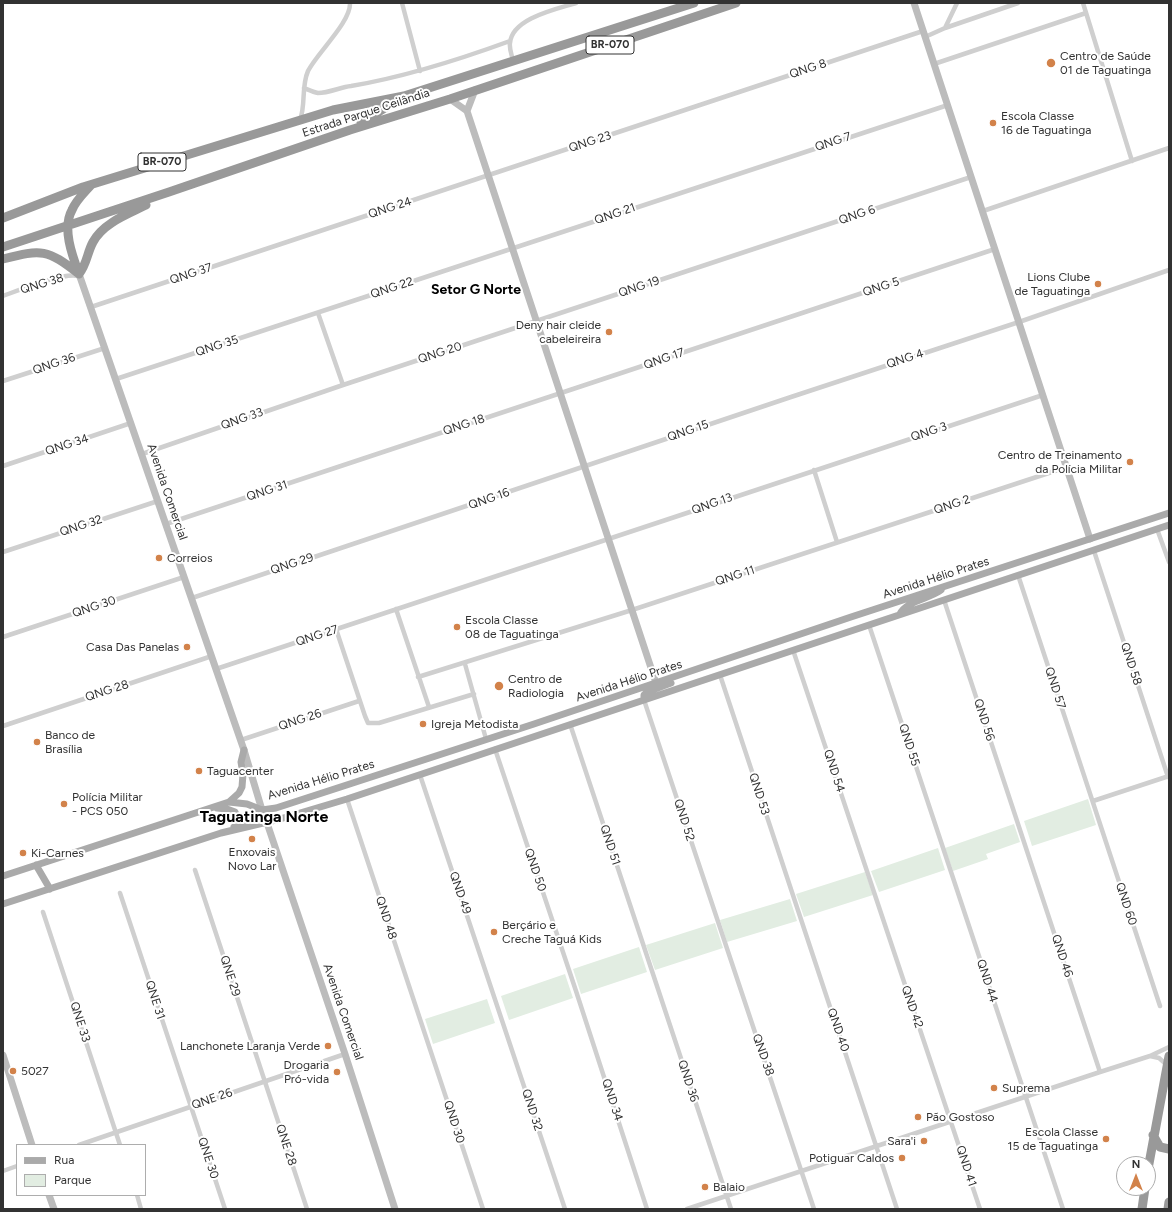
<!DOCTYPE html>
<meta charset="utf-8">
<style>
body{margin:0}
#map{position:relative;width:1172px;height:1212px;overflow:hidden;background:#fff;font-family:Figtree,sans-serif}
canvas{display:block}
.frame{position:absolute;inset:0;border:4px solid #323232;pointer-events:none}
.legend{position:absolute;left:16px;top:1144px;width:130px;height:52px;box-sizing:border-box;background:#fff;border:1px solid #adadad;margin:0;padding:5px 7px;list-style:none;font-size:12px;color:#323232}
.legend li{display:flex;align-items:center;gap:8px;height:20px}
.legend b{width:20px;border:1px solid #adadad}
.north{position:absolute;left:1116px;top:1156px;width:40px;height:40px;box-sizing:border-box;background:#fff;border:1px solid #adadad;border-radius:50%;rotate:0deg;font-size:11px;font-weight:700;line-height:16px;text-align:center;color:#323232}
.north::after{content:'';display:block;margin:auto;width:14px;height:18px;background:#d2824a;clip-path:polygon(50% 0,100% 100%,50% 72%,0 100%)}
</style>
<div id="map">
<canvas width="1172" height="1212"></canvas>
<div class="frame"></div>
<ul class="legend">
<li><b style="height:5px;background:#aaa"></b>Rua</li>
<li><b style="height:11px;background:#e2ede2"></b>Parque</li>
</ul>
<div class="north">N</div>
</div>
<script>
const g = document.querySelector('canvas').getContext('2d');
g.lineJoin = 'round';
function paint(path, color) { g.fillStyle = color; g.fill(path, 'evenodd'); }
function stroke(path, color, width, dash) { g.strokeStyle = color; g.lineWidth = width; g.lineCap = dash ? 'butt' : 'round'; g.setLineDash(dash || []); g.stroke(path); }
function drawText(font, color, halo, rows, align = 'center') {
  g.font = font + ' Figtree,sans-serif'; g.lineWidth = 4; g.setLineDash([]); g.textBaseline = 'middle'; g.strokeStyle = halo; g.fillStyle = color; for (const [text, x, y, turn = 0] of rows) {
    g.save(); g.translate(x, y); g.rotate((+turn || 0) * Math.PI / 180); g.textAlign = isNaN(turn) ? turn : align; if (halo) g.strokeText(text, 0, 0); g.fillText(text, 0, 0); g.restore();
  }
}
paint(new Path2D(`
 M1088,799L1096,825L1032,846L1024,821Z
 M1014,824L1020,842L986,854L988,859L953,871L945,848Z
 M938,848L945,870L879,892L871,871Z
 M865,872L873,895L804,917L796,894Z
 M790,899L797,921L727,942L720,920Z
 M715,923L723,948L655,970L646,945Z
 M639,947L647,972L581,994L573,969Z
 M565,974L573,998L509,1020L501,996Z
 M487,999L495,1023L433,1044L425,1019Z`), '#e2ede2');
stroke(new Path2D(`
 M402,3L420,71
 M1083,3L1132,161
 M945,28L957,3
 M925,37L945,28L1018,3
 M513,61C512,55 509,49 510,43C512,18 557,9 576,3
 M934,64L1086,13
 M304,88C309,90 313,92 318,93C329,93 341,87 351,86C405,77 458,60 510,41
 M300,120C306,104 301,87 308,71C317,53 351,22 350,3
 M983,211L1169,148
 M3,296C19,290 63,272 78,276
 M91,307L923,31
 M318,313L343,385
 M116,379C393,288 670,195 948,105
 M3,381L105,348
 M142,454L343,385L971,177
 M3,466L131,423
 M814,470L837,542
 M166,524L995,249
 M1157,529L1169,562
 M1094,551L1168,777
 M3,552L158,501
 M1018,575L1160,1006
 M192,598L791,397L1019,322L1169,270
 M944,600L1100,1072
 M396,609L429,707
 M869,625L1063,1209
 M336,629L365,716L368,723H379L474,694
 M3,637L184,577
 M793,650L980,1209
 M465,664L486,739
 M216,669L1043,395
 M720,675L897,1209
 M418,677L632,610L1067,467
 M644,700L814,1209
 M570,724L731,1209
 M3,726L212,656
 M241,740L359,701
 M495,749L576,991L647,1209
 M420,775L565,1209
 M347,799L483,1209
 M1093,801L1169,776
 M195,870L307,1209
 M120,893L225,1209
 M43,912L120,1145
 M1150,1056L1159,1058L1167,1065
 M79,1145L345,1054
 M3,1171L17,1166
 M137,1195L141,1209
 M687,1209L1100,1072L1150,1056L1169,1047`), '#cfcfcf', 4.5);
stroke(new Path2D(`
 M914,3L1090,539
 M450,99L467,111L656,683
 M467,111L475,90
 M79,274L244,750L262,810
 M267,823L345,1054L395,1209
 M3,1055L32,1145
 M49,1195L54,1209`), '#bcbcbc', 7);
stroke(new Path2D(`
 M900,614C906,601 929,599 941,590
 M644,700V695L647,692L671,683
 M229,802L239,793L242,787L243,774L241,762L244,750
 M217,808L227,809L235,812L238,820L235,826
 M234,827L253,818L262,810
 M36,865L50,889
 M3,876L229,802L247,804L262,810L276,808L534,724L851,617L1169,513
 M3,904L221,833L280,819L347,799L1169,525`), '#aaa', 7);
stroke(new Path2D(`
 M361,123L399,99
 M3,218L83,187L333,110L404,96L694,3
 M3,247L169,192L350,130L450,99L736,3
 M3,259C42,249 47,249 79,274
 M79,274C87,264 87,253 93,242C103,223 128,214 146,205
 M79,274C72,255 62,228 72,210C76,200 84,193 91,185
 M1153,1135L1160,1147L1169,1149
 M1148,1169L1169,1056
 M1142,1209L1145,1188
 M1168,1209L1169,1202`), '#999', 9);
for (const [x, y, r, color] of [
 [1051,63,5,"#d2824a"],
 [993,123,4,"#d2824a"],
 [1098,284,4,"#d2824a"],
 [609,332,4,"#d2824a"],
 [1130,462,4,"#d2824a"],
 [159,558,4,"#d2824a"],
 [457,627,4,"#d2824a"],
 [187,647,4,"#d2824a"],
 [499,686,5,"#d2824a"],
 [423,724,4,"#d2824a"],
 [37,742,4,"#d2824a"],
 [199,771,4,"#d2824a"],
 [64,804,4,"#d2824a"],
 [252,839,4,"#d2824a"],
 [23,853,4,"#d2824a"],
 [494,932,4,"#d2824a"],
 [328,1046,4,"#d2824a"],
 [13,1071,4,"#d2824a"],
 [337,1072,4,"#d2824a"],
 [994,1088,4,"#d2824a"],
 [918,1117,4,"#d2824a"],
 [1106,1139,4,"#d2824a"],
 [924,1141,4,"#d2824a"],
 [902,1158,4,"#d2824a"],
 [705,1187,4,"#d2824a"]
]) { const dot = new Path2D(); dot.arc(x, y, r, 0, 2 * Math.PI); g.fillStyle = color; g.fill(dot); stroke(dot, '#fff', 1.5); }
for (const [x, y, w] of [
 [610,45,48],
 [162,162,48]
]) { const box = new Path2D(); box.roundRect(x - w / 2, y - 9, w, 18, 3); g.fillStyle = '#fff'; g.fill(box); stroke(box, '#323232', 1); }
drawText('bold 11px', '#323232', null, [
 ["BR-070",610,45],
 ["BR-070",162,162]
]);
drawText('12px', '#323232', '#fff', [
 ["Centro de Saúde",1060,56],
 ["01 de Taguatinga",1060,70],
 ["Escola Classe",1001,116],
 ["16 de Taguatinga",1001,130],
 ["Lions Clube",1090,277,"right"],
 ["de Taguatinga",1090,291,"right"],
 ["Deny hair cleide",601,325,"right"],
 ["cabeleireira",601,339,"right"],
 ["Centro de Treinamento",1122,455,"right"],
 ["da Polícia Militar",1122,469,"right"],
 ["Correios",167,558],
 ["Escola Classe",465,620],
 ["08 de Taguatinga",465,634],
 ["Casa Das Panelas",179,647,"right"],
 ["Centro de",508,679],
 ["Radiologia",508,693],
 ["Igreja Metodista",431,724],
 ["Banco de",45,735],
 ["Brasília",45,749],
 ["Taguacenter",207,771],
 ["Polícia Militar",72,797],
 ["- PCS 050",72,811],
 ["Enxovais",252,852,"center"],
 ["Novo Lar",252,866,"center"],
 ["Ki-Carnes",31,853],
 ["Berçário e",502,925],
 ["Creche Taguá Kids",502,939],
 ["Lanchonete Laranja Verde",320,1046,"right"],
 ["Drogaria",329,1065,"right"],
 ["Pró-vida",329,1079,"right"],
 ["5027",21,1071],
 ["Suprema",1002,1088],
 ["Pão Gostoso",926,1117],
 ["Escola Classe",1098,1132,"right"],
 ["15 de Taguatinga",1098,1146,"right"],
 ["Sara'i",916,1141,"right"],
 ["Potiguar Caldos",894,1158,"right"],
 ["Balaio",713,1187]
], 'left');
drawText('12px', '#323232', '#fff', [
 ["QNG 8",808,69,-18],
 ["Estrada Parque Ceilândia",366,113,-18],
 ["QNG 23",590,142,-18],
 ["QNG 7",833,142,-18],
 ["QNG 24",390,208,-18],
 ["QNG 21",615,214,-19],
 ["QNG 6",857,215,-18],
 ["QNG 37",191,274,-18],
 ["QNG 38",42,284,-17],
 ["QNG 19",639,287,-18],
 ["QNG 5",881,287,-18],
 ["QNG 22",392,288,-18],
 ["QNG 35",217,346,-18],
 ["QNG 20",440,353,-18],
 ["QNG 17",664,359,-19],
 ["QNG 4",905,359,-18],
 ["QNG 36",54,364,-18],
 ["QNG 33",242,419,-19],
 ["QNG 18",464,425,-18],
 ["QNG 15",688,431,-19],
 ["QNG 3",929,432,-18],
 ["QNG 34",67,445,-18],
 ["QNG 31",267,491,-18],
 ["Avenida Comercial",167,492,71],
 ["QNG 16",489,499,-19],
 ["QNG 13",712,504,-19],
 ["QNG 2",952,505,-18],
 ["QNG 32",81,526,-18],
 ["QNG 29",292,564,-18],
 ["QNG 11",735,576,-18],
 ["Avenida Hélio Prates",936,578,-18],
 ["QNG 30",94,607,-18],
 ["QNG 27",317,636,-18],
 ["QND 58",1131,664,72],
 ["Avenida Hélio Prates",629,681,-18],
 ["QND 57",1055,688,72],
 ["QNG 28",107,691,-18],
 ["QNG 26",300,720,-18],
 ["QND 56",984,720,72],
 ["QND 55",909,745,72],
 ["QND 54",834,771,72],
 ["Avenida Hélio Prates",321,780,-17],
 ["QND 53",759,794,72],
 ["QND 52",684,820,72],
 ["QND 51",610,845,72],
 ["QND 50",535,870,71],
 ["QND 49",460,893,71],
 ["QND 60",1126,904,72],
 ["QND 48",386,918,72],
 ["QND 46",1062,956,72],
 ["QNE 29",230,976,72],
 ["QND 44",987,981,72],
 ["QNE 31",155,1000,72],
 ["QND 42",912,1007,71],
 ["Avenida Comercial",343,1012,71],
 ["QNE 33",80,1022,72],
 ["QND 40",838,1030,71],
 ["QND 38",763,1055,71],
 ["QND 36",688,1081,72],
 ["QNE 26",212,1099,-19],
 ["QND 34",612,1100,72],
 ["QND 32",532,1110,72],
 ["QND 30",454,1122,72],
 ["QNE 28",286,1145,72],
 ["QNE 30",208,1158,72],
 ["QND 41",966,1166,72]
]);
drawText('bold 14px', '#000', '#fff', [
 ["Setor G Norte",476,290]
]);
drawText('bold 16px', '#000', '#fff', [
 ["Taguatinga Norte",264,817]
]);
</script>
